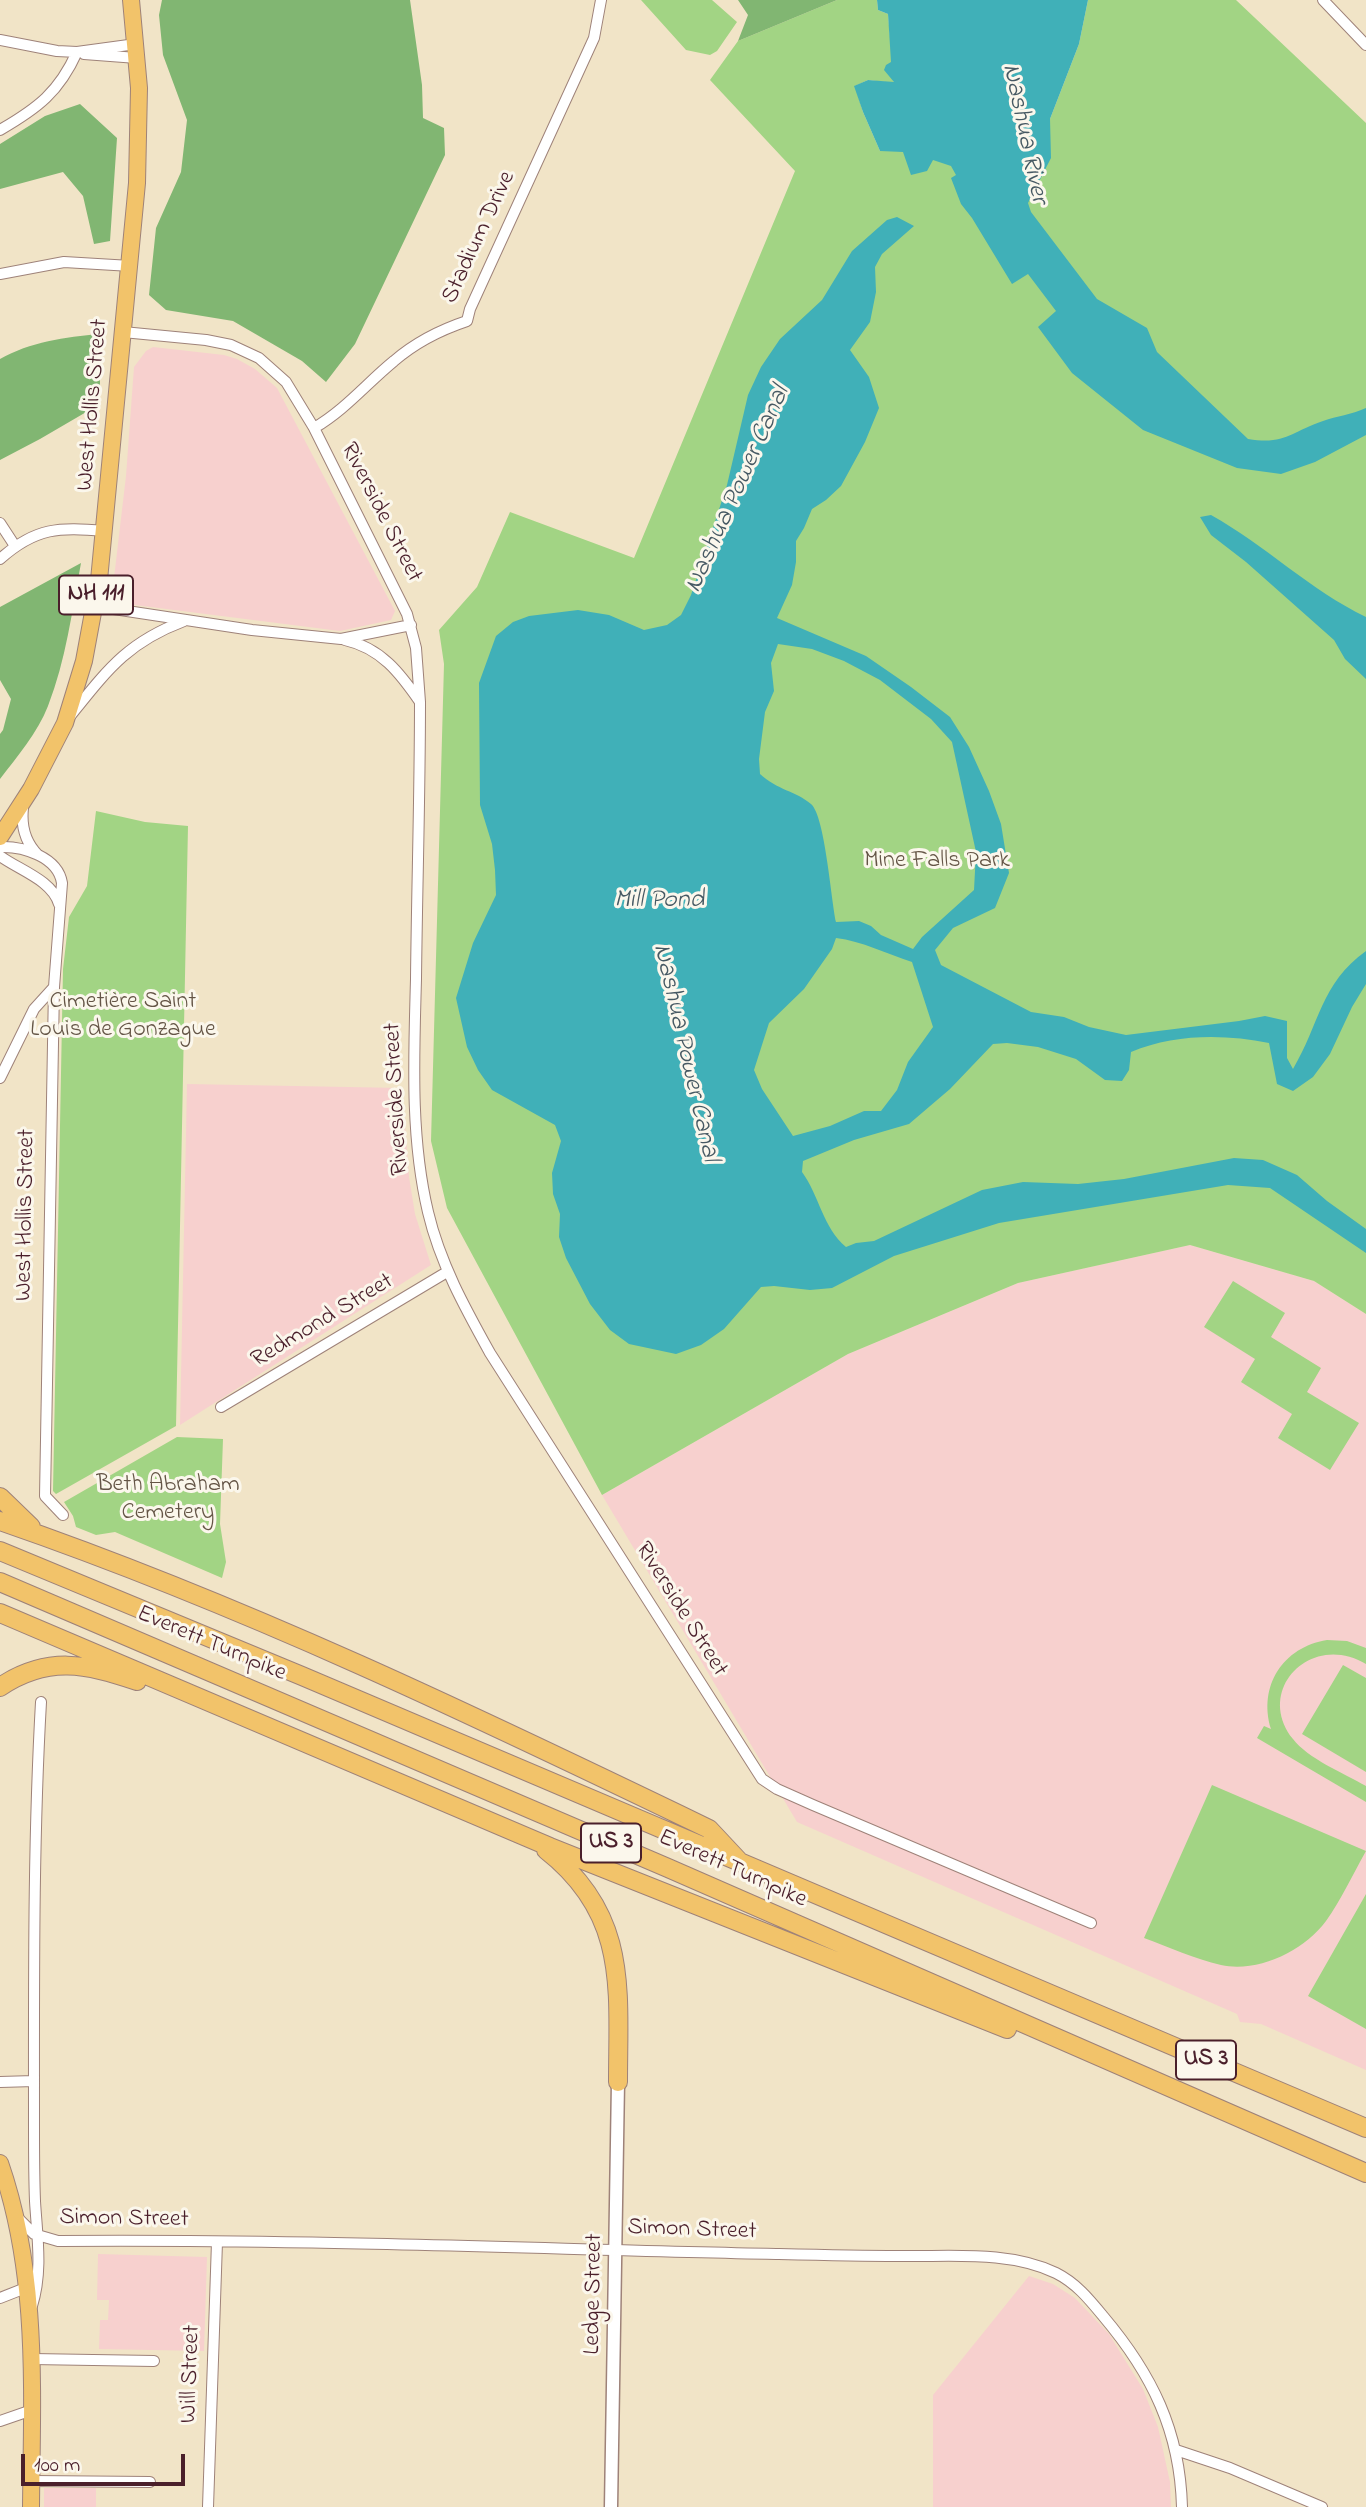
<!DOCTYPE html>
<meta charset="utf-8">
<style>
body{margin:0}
#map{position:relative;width:1366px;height:2507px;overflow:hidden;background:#f1e4c7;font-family:"Indie Flower",sans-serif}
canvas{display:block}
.scale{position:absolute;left:21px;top:2454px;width:164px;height:32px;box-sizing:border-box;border:4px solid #4a1f2b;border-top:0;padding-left:9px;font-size:21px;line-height:24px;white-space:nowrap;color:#4a1f2b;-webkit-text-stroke:5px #fbf7ec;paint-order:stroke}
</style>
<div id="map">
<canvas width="1366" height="2507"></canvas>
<div class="scale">100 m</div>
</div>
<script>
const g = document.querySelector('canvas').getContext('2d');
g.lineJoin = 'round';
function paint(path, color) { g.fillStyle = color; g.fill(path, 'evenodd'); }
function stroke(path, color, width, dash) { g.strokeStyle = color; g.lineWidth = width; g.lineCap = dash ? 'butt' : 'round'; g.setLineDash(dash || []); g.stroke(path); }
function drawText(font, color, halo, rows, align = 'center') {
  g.font = font + ' "Indie Flower",sans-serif'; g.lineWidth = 6; g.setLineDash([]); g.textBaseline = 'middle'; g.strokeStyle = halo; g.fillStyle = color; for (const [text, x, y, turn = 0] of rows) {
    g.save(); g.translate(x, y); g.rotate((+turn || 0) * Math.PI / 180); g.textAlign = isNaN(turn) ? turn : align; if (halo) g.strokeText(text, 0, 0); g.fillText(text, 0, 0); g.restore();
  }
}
paint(new Path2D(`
 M153,347L224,355L237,359L255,369L277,388L395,611L391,620L340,631L119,603L114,600L112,595L126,476L134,367L146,351Z
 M187,1084L402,1088L409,1177L415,1214L431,1265L180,1425Z
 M1190,1245L1314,1281L1366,1314V2070L1261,2024L1240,2022L1237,2014L797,1822L602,1495L848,1354L1018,1283Z
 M98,2254L207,2257L204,2351L99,2349L100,2320H108L109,2300H97Z
 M1029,2276L1053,2284L1075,2298L1109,2334L1143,2389L1158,2427L1170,2482L1171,2507H933V2395Z
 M44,2488H96V2507H44Z`), '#f7d0ce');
paint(new Path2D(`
 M641,0H712L737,22L717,51L710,55L686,50Z
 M837,0H877L878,10L888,14L894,83L868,80L855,86L863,112L880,151L1050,119L1079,44L1088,0H1236L1366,123V1314L1314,1281L1190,1245L1018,1283L848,1354L602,1495L447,1208L431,1141L444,664L439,630L477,587L510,512L634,558L795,171L710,80L738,41Z
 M96,811L145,822L188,826L176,1426L56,1494L53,1491L63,969L69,917L87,886Z
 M1233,1281L1285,1313L1271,1337L1321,1368L1307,1392L1359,1423L1330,1470L1278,1438L1292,1414L1241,1382L1255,1359L1204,1327Z
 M177,1437L223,1439L220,1524L226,1562L222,1578L115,1532L96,1535L76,1527L73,1516L64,1502Z
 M1327,1640L1347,1641L1366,1648V1664C1311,1631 1254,1690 1293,1739C1307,1758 1345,1774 1366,1786V1802L1257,1738L1264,1726L1271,1729C1258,1686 1283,1647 1327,1640Z
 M1343,1665L1366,1678V1772L1302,1734Z
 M1212,1785L1366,1851C1353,1874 1341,1900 1326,1921C1304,1951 1258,1973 1221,1965C1195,1959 1169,1947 1144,1938Z
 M1366,1894V2029L1308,1996Z`), '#a2d484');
paint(new Path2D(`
 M162,0H410L422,85L423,118L444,128L445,155L355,344L326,382L302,361L233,321L166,310L149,295L156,228L181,172L187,120L163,55L159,15Z
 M738,0H837L738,41L748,15Z
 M80,104L117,138L110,241L94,244L83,196L63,172L0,189V144L45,116Z
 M100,334V404L40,439L0,460V359C30,342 65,337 100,334Z
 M81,563C72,611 66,660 48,706C38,732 17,757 0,779V734L3,730L11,699L0,680V607Z`), '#81b672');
paint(new Path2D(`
 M877,0H1088L1079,44L1050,119L1051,158L1028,203L1031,212L1097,299L1147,328L1157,352L1248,439C1286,445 1290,432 1323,421C1337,416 1351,415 1366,408V435L1315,462L1281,474L1237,468L1143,430L1072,373L1038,327L1056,311L1028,274L1012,284L972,218L961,204L951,178L956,175L951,166L933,160L927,171L911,175L903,152L880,151L863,112L854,86L868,80L894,82L884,70L886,65L891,62L888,14L878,10Z
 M897,217L914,226L882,254L875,267L876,292L870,322L850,350L869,377L879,408L865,442L841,486L826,500L812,509L804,528L796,541V562L792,585L777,618L866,656L911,687L950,717L969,747L989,791L1001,824L1009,873L995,908L953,928L935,950L941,965L1031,1012L1064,1017L1089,1027L1126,1035L1239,1021L1265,1016L1287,1021V1058L1293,1069C1320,1024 1320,984 1366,951V984L1352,1007L1330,1054L1313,1077L1293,1091L1277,1084L1269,1043C1224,1034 1174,1034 1131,1052L1129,1070L1122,1081L1105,1080L1076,1059L1038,1047L1007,1043L993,1044L950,1089L909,1124L854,1140L803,1161L802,1172C819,1195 823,1228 846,1247L856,1243L874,1241L982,1190L1023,1182L1078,1184L1124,1179L1234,1158L1263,1160L1297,1175L1327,1201L1366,1229V1253L1270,1188L1228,1185L999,1223L894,1256L832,1288L810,1290L774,1286L761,1287L724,1329L701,1345L676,1354L629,1344L610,1330L590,1304L566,1258L559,1237L560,1214L553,1194L552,1173L561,1141L555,1125L492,1090L478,1070L467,1047L456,998L473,943L496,895L495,870L492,844L480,805L479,683L496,636L513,622L529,616L578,610L609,615L644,630L667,625L681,615L691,595L727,485L748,395L761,367L780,339L822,300L852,251L887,220ZM778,644L812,649L844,661L880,680L931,719L952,742L976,852L974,890L922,937L913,949L881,935L871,926L859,921L836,922C831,899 825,816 811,804C796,791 777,790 760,774L759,759L765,712L774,691L771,663ZM836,938C862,941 887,954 912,962L933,1027L908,1062L897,1090L881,1111H864L830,1126L793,1136L762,1089L754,1070L769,1023L804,989L832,949Z
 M1211,515C1265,545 1310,590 1366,617V679L1345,659L1334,640L1246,562L1211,535L1200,517Z`), '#40b0b8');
const minor = new Path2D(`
 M1323,0L1366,45
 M0,40L57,51L77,52L136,44
 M84,54L137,58
 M0,130C38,108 59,92 77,52
 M0,274L64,262L131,266
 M123,332L206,340L231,345L259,358L286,382L314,428L407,614L416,648L420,702C420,794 417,886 416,979C414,1056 410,1136 428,1212C440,1263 465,1308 490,1353L762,1779L777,1789L813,1805L1091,1923
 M314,428C345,410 367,383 394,361C416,342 440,330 467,321L470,309L594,38L601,0
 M0,523L15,546
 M0,559C36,527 59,527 105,531
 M94,606L252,630L341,639L411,625
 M345,640C381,648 400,673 420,702
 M71,715C108,669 128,642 184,621
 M23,808C21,826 25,842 38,855
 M0,847C23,846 58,857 62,883L54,987L45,1496L63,1515
 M0,856C19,870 52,880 59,904
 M0,1078L34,1009L54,987
 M221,1407L447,1272
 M0,2082L34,2081
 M18,2218L34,2234L58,2241C298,2239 537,2249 776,2254C817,2255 857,2256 898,2256C950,2257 1009,2250 1056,2273C1076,2283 1089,2299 1103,2316C1152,2374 1180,2431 1182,2507
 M0,2298L28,2287
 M32,2306C43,2271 37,2236 35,2201C34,2176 34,2151 34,2126C34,1985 33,1843 41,1702
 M32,2359L154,2361
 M0,2421L32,2410
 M1176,2450L1230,2468L1322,2507
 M32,2481L150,2482
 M208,2507L217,2242`);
const tertiary = new Path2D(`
 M611,2507L618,2082`);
const primary = new Path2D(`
 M0,837L31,789L65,723L84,661L99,580L137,183L139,88L131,0
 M0,2163C39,2275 32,2391 31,2507`);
const motorway = new Path2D(`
 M0,1497L31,1527
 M0,1521C244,1605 477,1717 709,1829L738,1860
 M0,1551L302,1676L1366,2128
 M0,1582L668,1868L1366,2173
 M0,1613L550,1847L1007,2029
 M0,1687C48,1655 86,1664 137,1681
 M546,1850C629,1915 618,1989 618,2082`);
stroke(minor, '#9e8279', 12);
stroke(tertiary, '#9e8279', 15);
stroke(primary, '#9e8279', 18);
stroke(motorway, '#9e8279', 20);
stroke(minor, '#fff', 10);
stroke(tertiary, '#fff', 12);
stroke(primary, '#f2c36a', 16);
stroke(motorway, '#f2c36a', 18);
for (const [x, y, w] of [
 [96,595,74],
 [611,1843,60],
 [1206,2060,60]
]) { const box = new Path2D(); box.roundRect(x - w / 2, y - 19.5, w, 39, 5); g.fillStyle = '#fbf7ec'; g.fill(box); stroke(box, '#4a1f2b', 2); }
drawText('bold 23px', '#4a1f2b', null, [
 ["NH 111",96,595],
 ["US 3",611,1843],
 ["US 3",1206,2060]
]);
drawText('24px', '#4a1f2b', '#fbf7ec', [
 ["Stadium Drive",480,238,-65],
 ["West Hollis Street",94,405,-85],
 ["Riverside Street",380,513,63],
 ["Riverside Street",398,1099,-93],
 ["West Hollis Street",27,1215,-89],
 ["Redmond Street",323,1322,-31],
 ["Riverside Street",680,1610,58],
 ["Everett Turnpike",211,1645,23],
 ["Everett Turnpike",732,1870,24],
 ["Simon Street",124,2220,1],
 ["Simon Street",692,2231,2],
 ["Ledge Street",595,2294,-89],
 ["Will Street",192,2374,-88]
]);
drawText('24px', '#645546', '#fbf7ec', [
 ["Mine Falls Park",937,862],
 ["Cimetière Saint",123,1003],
 ["Louis de Gonzague",123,1031],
 ["Beth Abraham",168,1486],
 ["Cemetery",168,1514]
]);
drawText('italic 26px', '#465963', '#fbf7ec', [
 ["Nashua River",1023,134,78],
 ["Nashua Power Canal",739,490,-66],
 ["Mill Pond",659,902],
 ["Nashua Power Canal",684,1053,77]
]);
</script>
